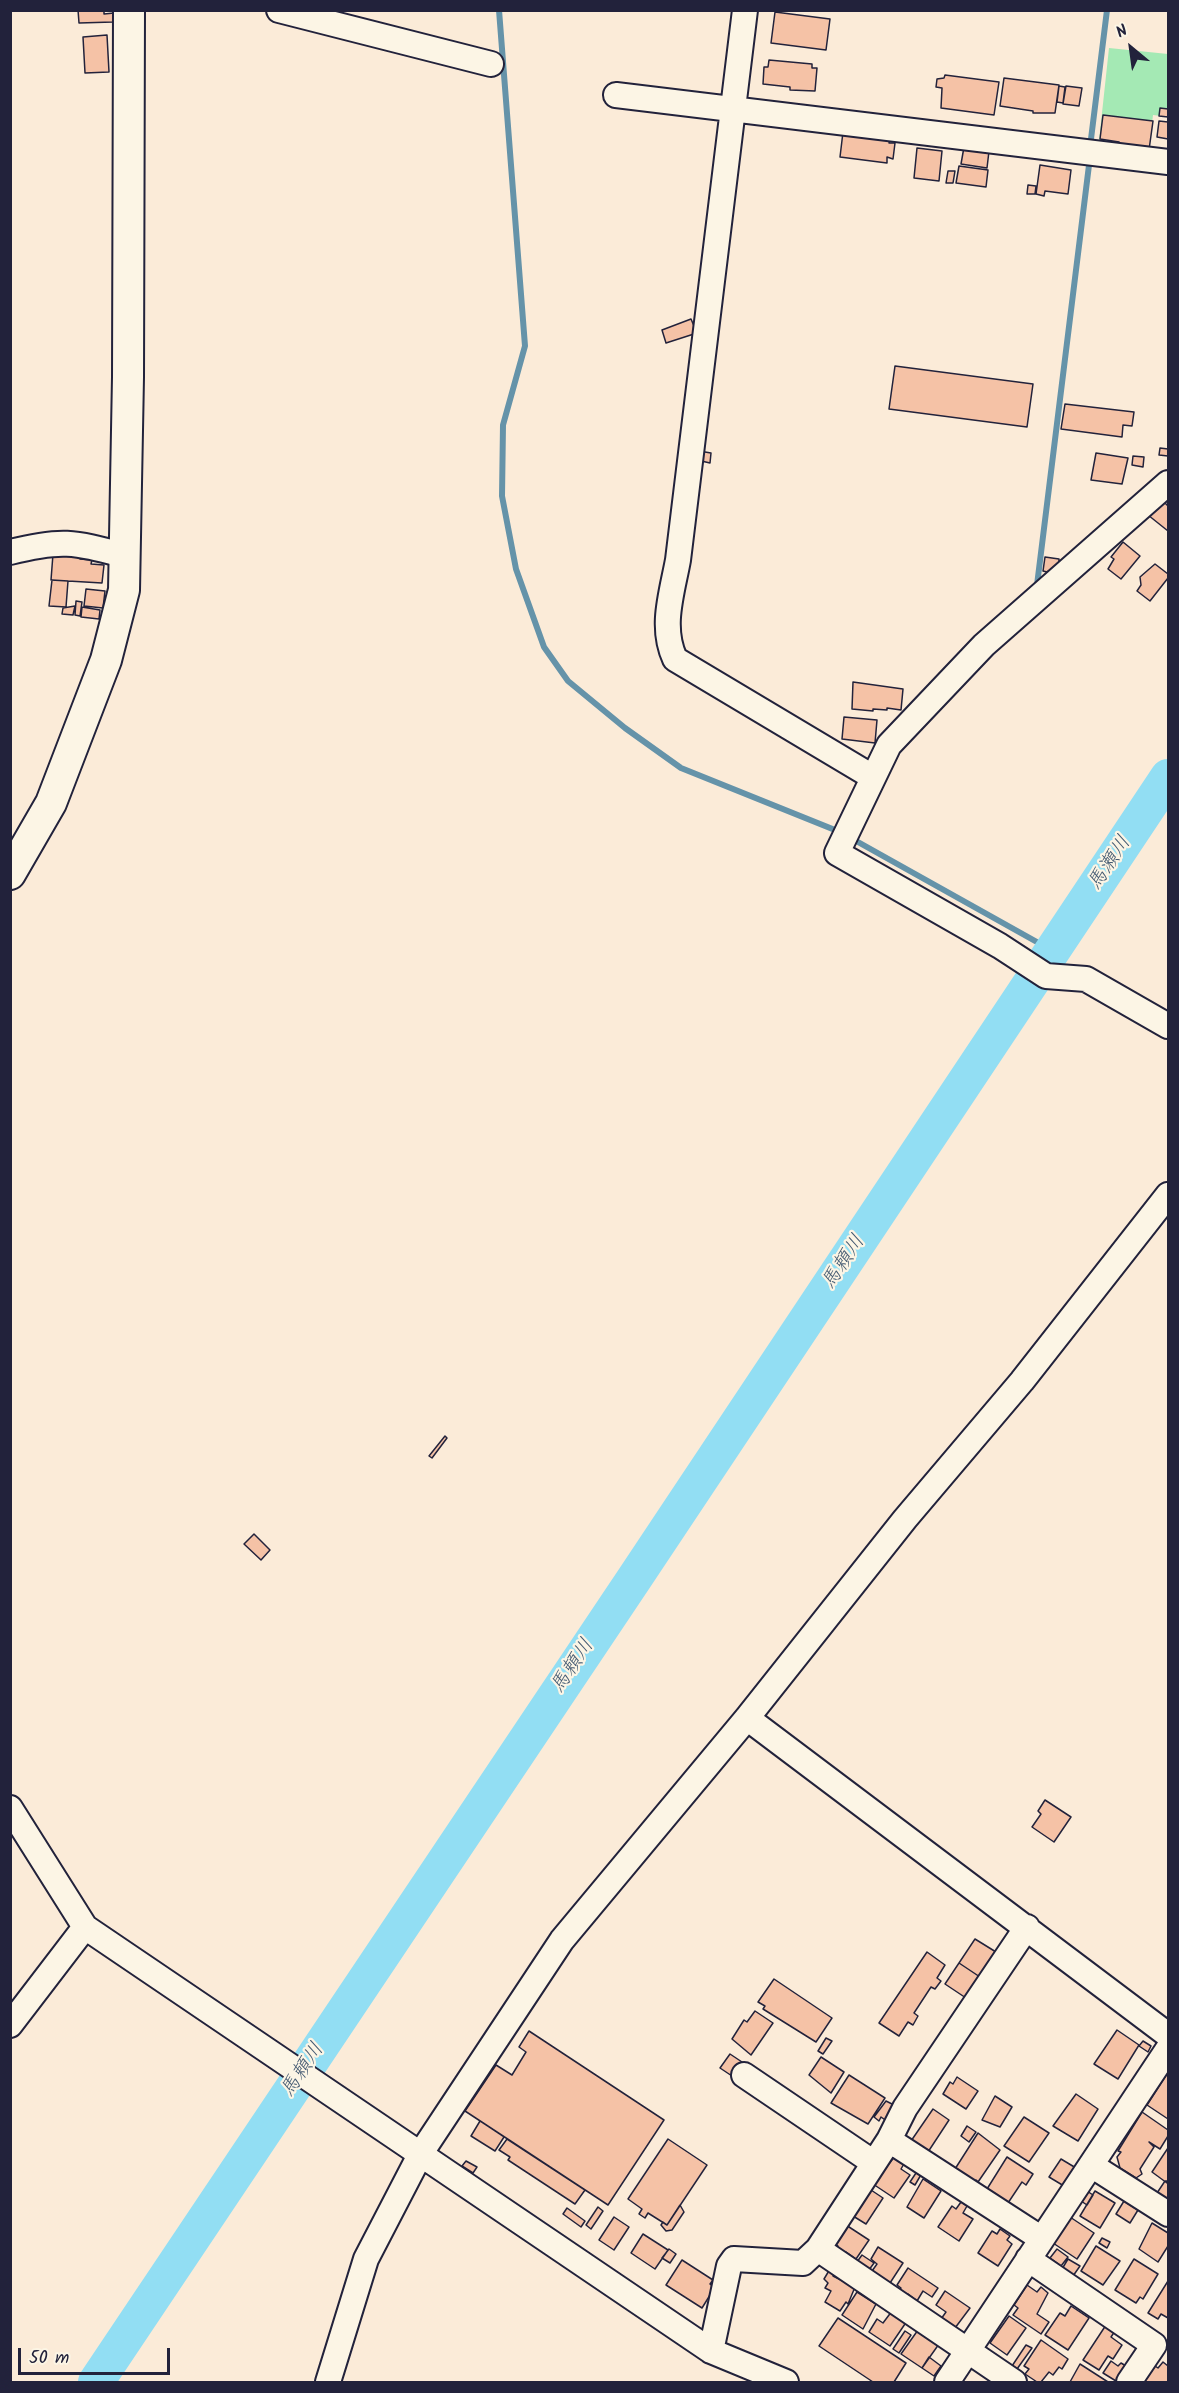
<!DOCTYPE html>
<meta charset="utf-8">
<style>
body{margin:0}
#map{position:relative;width:1179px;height:2393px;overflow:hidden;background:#fbebd8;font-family:Kalam,sans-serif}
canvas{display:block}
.frame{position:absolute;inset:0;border:12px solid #22223b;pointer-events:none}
.north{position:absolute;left:1101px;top:18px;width:60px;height:60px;-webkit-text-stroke:4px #fcf5e5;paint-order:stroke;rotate:331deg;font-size:16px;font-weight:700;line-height:24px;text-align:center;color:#22223b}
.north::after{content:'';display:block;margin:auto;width:21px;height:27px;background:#22223b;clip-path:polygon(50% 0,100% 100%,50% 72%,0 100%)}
.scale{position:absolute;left:18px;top:2348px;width:152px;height:27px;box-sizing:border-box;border:3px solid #22223b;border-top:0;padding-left:8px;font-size:18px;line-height:21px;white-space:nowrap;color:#22223b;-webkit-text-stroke:4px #fcf5e5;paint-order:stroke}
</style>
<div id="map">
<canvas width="1179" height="2393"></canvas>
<div class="frame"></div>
<div class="north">N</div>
<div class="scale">50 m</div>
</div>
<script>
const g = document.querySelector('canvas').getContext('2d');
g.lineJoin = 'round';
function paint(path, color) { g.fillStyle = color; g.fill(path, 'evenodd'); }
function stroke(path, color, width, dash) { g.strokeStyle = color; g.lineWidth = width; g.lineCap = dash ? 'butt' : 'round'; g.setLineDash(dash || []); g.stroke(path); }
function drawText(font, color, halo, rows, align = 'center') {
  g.font = font + ' Kalam,"Klee One",sans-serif'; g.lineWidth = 4.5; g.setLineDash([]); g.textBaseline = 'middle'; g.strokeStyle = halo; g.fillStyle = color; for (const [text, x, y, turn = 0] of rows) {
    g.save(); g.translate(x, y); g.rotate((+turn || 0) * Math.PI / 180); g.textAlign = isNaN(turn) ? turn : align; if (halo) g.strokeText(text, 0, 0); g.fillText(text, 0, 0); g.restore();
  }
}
paint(new Path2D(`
 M1109,48L1168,54V117L1153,115L1148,155L1098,150Z`), '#a4e9b4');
stroke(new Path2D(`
 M499,10L525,346L503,425L502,496L516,569L544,647L568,681L625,728L681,768L840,832
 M1090,147L1107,10
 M1037,585L1090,157
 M849,837L1053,951`), '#6593a9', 6);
stroke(new Path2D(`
 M96,2382C454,1848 813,1313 1168,777`), '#92def3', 36);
const building = new Path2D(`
 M78,10H104V14L114,13L113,22L79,23Z
 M775,12L830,19L826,50L771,43Z
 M107,35L109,72L85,73L83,37Z
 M769,60L812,64V68H817L815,91L790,90V87L763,84L764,67H768Z
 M945,75L999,82L994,115L941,108L942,88L936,87L937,79L944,78Z
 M1004,78L1059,85L1055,113H1033V111L1000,106Z
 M1059,86L1065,87L1063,103L1057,102Z
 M1066,86L1082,88L1079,106L1063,104Z
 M1160,108L1168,109V117L1159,116Z
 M1103,115L1153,121L1149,150L1118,146L1119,142L1100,139Z
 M1159,121L1168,122V139L1157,137Z
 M843,132L890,139L889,143H895L893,159L887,157V163L840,157Z
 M964,147L989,151L987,168L961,164Z
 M917,148L942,151L939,181L914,178Z
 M1040,165L1071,170L1068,194L1045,191L1044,196L1036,194Z
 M959,166L988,170L986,187L956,183Z
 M948,171H955L953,183H946Z
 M1028,185L1036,186L1035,194H1027Z
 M691,319L697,333L666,343L662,330Z
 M895,366L1033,384L1027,427L889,409Z
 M1065,404L1134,412L1132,426L1123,425L1122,437L1061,429Z
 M1160,448L1168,449V456L1159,455Z
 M699,451L711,453L710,463L697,460Z
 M1096,453L1128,458L1122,484L1091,480Z
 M1133,456L1144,457L1143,467L1132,465Z
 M1164,502L1168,506V531L1148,515Z
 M1123,542L1140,556L1121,579L1108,569L1114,559L1111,557Z
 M53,554L80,556V559L92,560L91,564L104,565L102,583L51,580Z
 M1045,557L1059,559V563L1047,572L1043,571Z
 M1155,564L1168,574V578L1150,601L1137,591L1141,585L1140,577Z
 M52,580L68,581L66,607L49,606Z
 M86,589L105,591L103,608L84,606Z
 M76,601L82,602L80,616L75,615Z
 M75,606L73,615L62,614L63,608Z
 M82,607L100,610L99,619L81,617Z
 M853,682L903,689L901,710L887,708V710L873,709V711L852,709Z
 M844,717L877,720L875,743L842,739Z
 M445,1436L447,1438L432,1458L429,1456Z
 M254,1534L270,1550L261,1560L244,1544Z
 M1045,1800L1071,1817L1054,1842L1032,1827L1041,1814L1038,1811Z
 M975,1939L996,1952L980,1977L959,1963Z
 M927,1952L945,1965L937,1978L941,1981L935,1989L931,1987L914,2013L918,2016L913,2025L908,2022L899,2036L879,2023Z
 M959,1963L980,1977L966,1998L945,1984Z
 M774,1979L832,2018L816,2042L763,2009L765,2006L758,2002Z
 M755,2011L773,2023L751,2055L732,2039L744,2020L747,2022Z
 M1117,2030L1139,2045L1118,2079L1094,2064Z
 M529,2031L664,2120L608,2205L465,2111L496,2065L512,2075L526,2052L519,2047Z
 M826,2038L832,2041L823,2054L818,2051Z
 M1143,2041L1151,2046L1148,2052L1139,2046Z
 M730,2054L745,2064L735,2078L720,2068Z
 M821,2057L844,2072L831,2093L809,2075Z
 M1168,2072V2119L1147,2105Z
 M849,2075L885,2098L868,2124L831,2103Z
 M957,2077L978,2091L966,2109L943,2094L950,2082L953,2084Z
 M1076,2094L1098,2109L1078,2141L1053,2126Z
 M995,2096L1012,2107L1000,2127L982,2120Z
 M886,2101L898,2107L888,2122L881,2117L879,2121L874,2117Z
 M933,2109L949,2120L928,2152L911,2141Z
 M1142,2112L1168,2130V2136L1160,2149L1149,2142L1154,2147L1140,2169L1142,2174L1136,2178L1120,2168L1117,2157L1121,2152L1118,2151Z
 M1024,2117L1049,2133L1029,2162L1004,2146Z
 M480,2121L504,2137L495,2151L471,2136Z
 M967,2126L976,2132L969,2142L961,2136Z
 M978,2133L1000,2150L978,2182L976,2180L975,2183L955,2169Z
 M507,2139L585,2190L575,2204L508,2160L510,2157L499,2150Z
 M668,2139L707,2165L667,2225L648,2213L645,2218L639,2214L642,2209L628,2199Z
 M1168,2148V2180L1167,2183L1152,2172Z
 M895,2156L905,2162L901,2169L910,2175L894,2198L873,2184Z
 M1007,2157L1033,2174L1026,2185L1022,2182L1008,2203L987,2189Z
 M1061,2159L1076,2168L1064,2186L1049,2177Z
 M466,2161L477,2167L473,2173L462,2166Z
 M918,2170L922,2173L915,2185L910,2182Z
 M923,2179L941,2191L924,2218L907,2207Z
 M1165,2181H1168V2200L1157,2193Z
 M871,2190L883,2198L866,2224L853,2216Z
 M1087,2191L1093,2195L1087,2205L1081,2201Z
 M1095,2191L1115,2203L1100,2228L1080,2216Z
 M1124,2201L1138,2210L1130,2223L1116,2214Z
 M961,2202L967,2206L963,2213L973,2219L959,2241L938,2227L952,2206L956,2209Z
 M680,2205L684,2212L672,2230L666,2231L661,2225L663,2222L667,2225Z
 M598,2207L603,2211L591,2229L586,2225Z
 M567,2208L585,2221L581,2227L563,2214Z
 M614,2217L629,2227L614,2250L599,2240Z
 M1070,2217L1094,2233L1077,2259L1053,2243Z
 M1152,2223L1168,2233V2246L1158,2262L1139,2249Z
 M846,2225L869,2240L856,2259L846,2252L842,2257L835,2252L838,2246L834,2243Z
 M1000,2229L1010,2236L1007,2240L1012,2244L998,2266L978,2253L992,2231L997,2234Z
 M643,2234L668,2250L655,2269L631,2253Z
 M1102,2238L1110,2242L1107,2248L1099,2243Z
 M1096,2246L1120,2261L1103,2285L1081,2271Z
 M878,2247L903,2263L890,2283L872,2271L877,2264L871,2259Z
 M669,2249L676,2254L670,2263L662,2258Z
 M1057,2249L1068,2257L1061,2266L1050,2258Z
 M862,2255L874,2263L866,2274L854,2266Z
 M1068,2259L1080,2266L1073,2276L1062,2269Z
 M1134,2259L1158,2274L1143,2299L1140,2297L1136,2303L1115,2290Z
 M682,2260L713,2280L710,2284L715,2287L702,2308L666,2285Z
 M908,2268L938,2288L932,2297L923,2291L917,2301L908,2294L905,2298L898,2294L901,2288L897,2285Z
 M830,2269L836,2272L833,2276L855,2287L848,2304L846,2302L840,2311L825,2302L831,2291L825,2288L828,2283L824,2279Z
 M1168,2281V2318L1161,2314L1158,2319L1148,2313Z
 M1027,2285L1037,2292L1041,2287L1048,2293L1037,2314L1049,2322L1041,2334L1013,2315L1018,2308L1014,2305Z
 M945,2291L970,2308L955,2328L941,2319L946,2312L936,2305Z
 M857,2292L876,2304L863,2329L842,2315Z
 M1071,2306L1089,2318L1068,2350L1045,2335L1060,2313L1065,2316Z
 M892,2311L907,2321L890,2346L869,2332L877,2319L883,2323Z
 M1009,2316L1026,2328L1007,2355L990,2343Z
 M838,2318L906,2363L894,2382H873L819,2346Z
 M1106,2325L1115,2331L1111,2337L1122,2345L1113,2359L1108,2356L1099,2370L1083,2360Z
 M918,2330L939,2344L922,2368L901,2354Z
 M905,2331L911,2335L899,2353L893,2349Z
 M1041,2340L1068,2359L1062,2369L1059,2367L1053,2375L1049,2372L1041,2382H1037L1025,2374L1029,2369L1024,2366Z
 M1026,2345L1032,2348L1017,2369L1012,2366Z
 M929,2357L941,2366L934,2376L922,2368Z
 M1111,2361L1118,2366L1121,2363L1126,2366L1116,2381L1103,2373Z
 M1163,2362L1168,2366V2382H1144L1155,2366L1158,2368Z
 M1080,2364L1108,2382H1070Z`);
paint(building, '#f5c2a6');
stroke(building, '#22223b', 1.5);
const minor = new Path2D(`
 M279,10L491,64
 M745,10L678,560C672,593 660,627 675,659L871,776
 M616,95L1168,162
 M1168,483L984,645L889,745L837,853L1000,946L1046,976L1086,979L1168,1026
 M10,552C62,539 73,542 123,555
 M747,1718L1168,2035
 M10,1808L85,1927L711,2351L786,2382
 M10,2025L85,1927
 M744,2075L874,2163
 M889,2140L1042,2239
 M1091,2165L1168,2214
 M818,2249L1014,2382
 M1028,2259L1154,2345L1129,2382
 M711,2351L729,2266L734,2259L803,2263L818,2249L889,2140L905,2108L1027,1927
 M328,2382L366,2259L421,2153L562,1940L747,1718L905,1519L1022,1381L1168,1195
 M947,2382L1168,2049`);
const tertiary = new Path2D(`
 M10,874L51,803L106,660L124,590L128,377L129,10`);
stroke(minor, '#22223b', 28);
stroke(tertiary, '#22223b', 34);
stroke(minor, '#fcf5e5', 24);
stroke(tertiary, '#fcf5e5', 30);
drawText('italic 20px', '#445a72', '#fcf5e5', [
 ["馬瀬川",1111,864,-56],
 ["馬頼川",845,1263,-56],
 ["馬頼川",574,1667,-56],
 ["馬頼川",304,2071,-56]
]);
</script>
